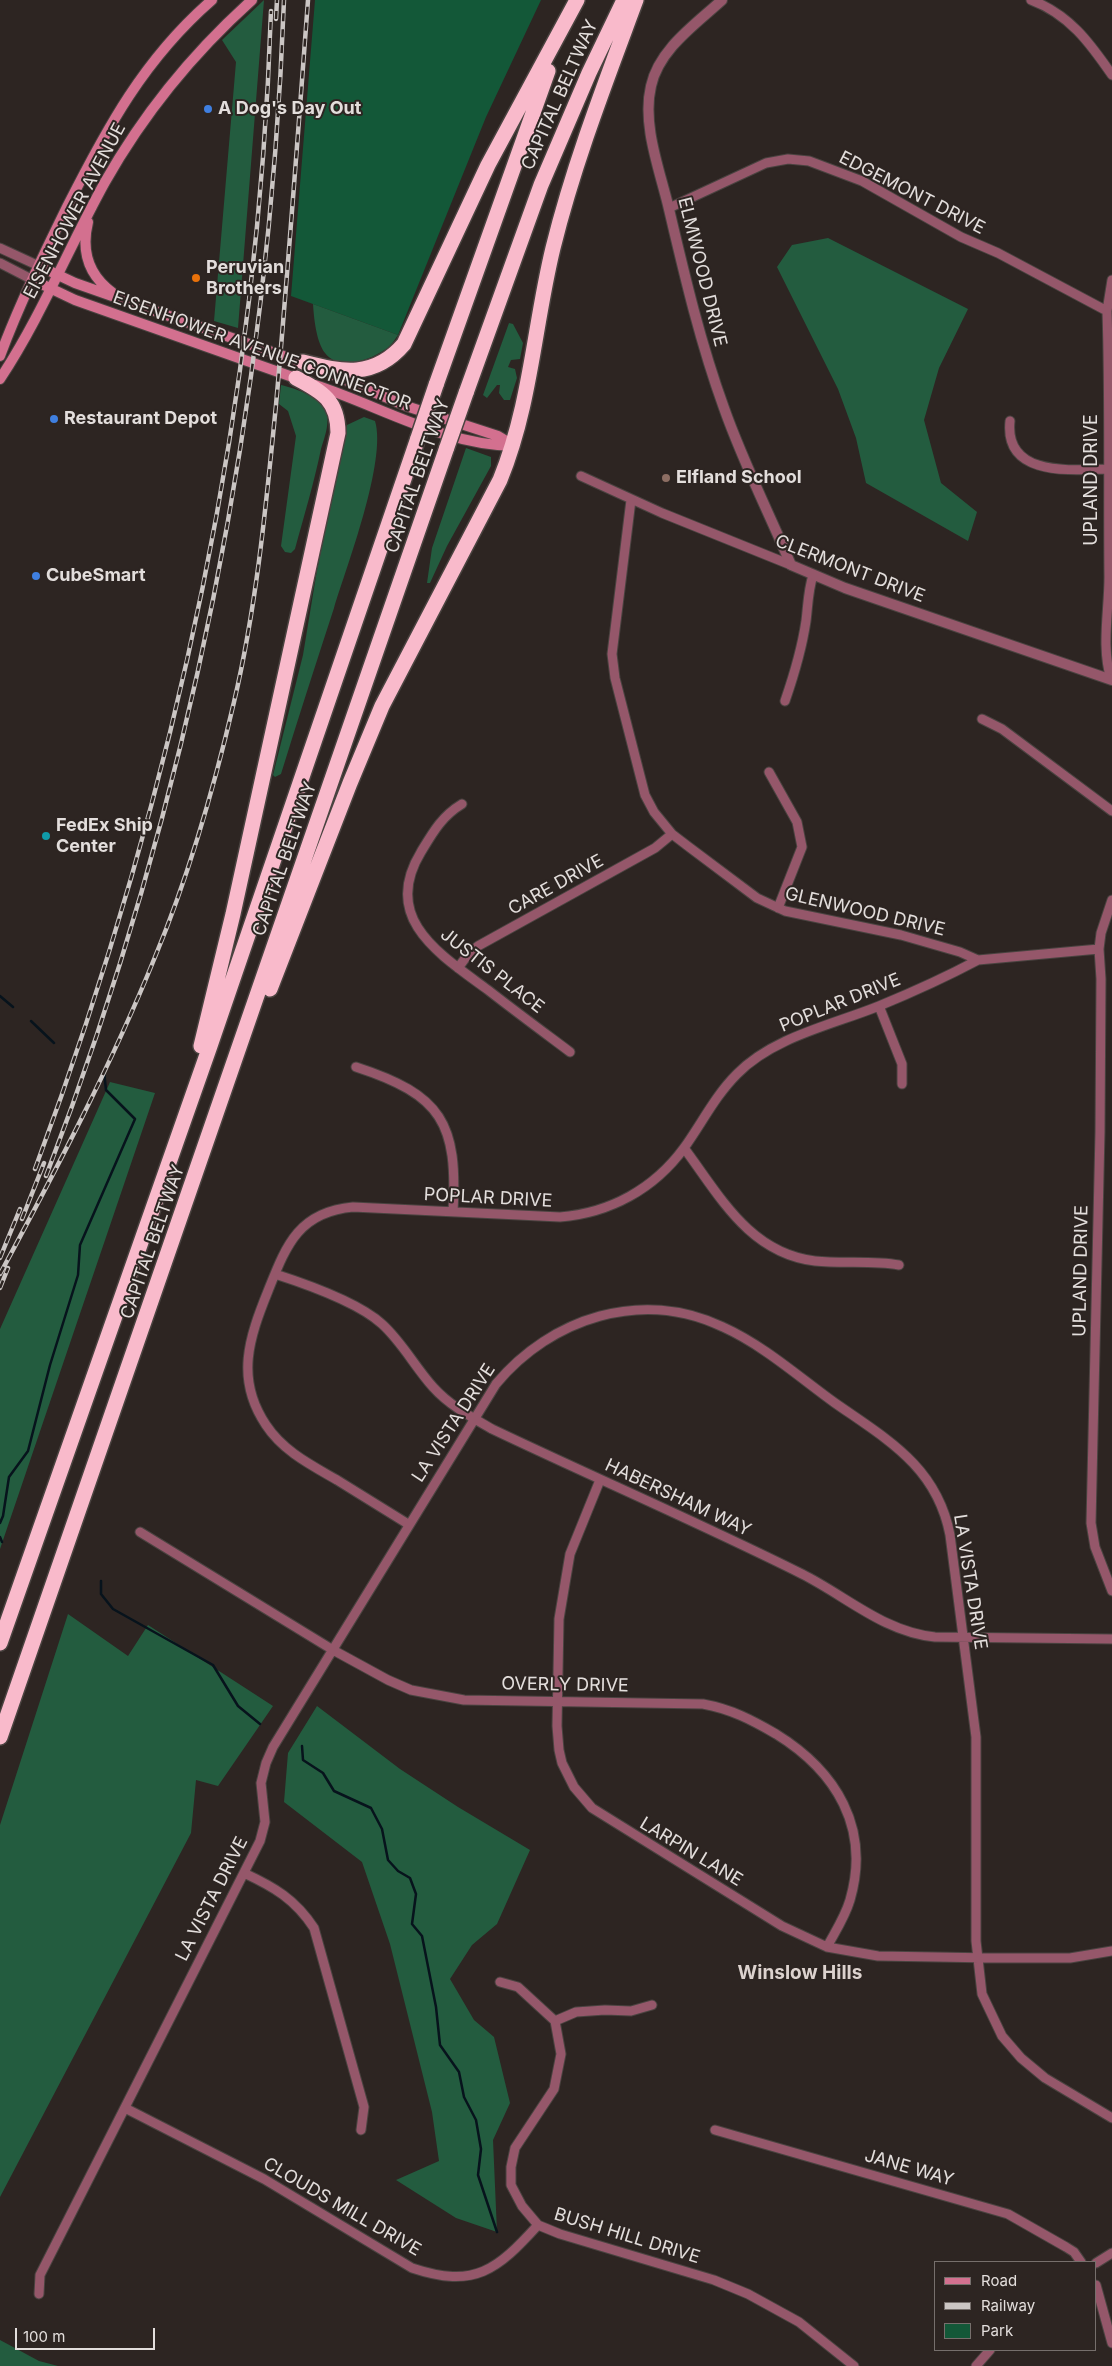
<!DOCTYPE html>
<style>
body{margin:0}
#map{position:relative;width:1112px;height:2366px;overflow:hidden;background:#2d2522;font-family:Inter,sans-serif}
canvas{display:block}
.legend{position:absolute;left:934px;top:2261px;width:162px;height:90px;box-sizing:border-box;background:#2d2522;border:1px solid #766f6c;margin:0;padding:6px 9px;list-style:none;font-size:15px;color:#e3dedc}
.legend li{display:flex;align-items:center;gap:10px;height:25px}
.legend b{width:25px;border:1px solid #766f6c}
.scale{position:absolute;left:15px;top:2328px;width:140px;height:22px;box-sizing:border-box;border:2px solid #e3dedc;border-top:0;padding-left:6px;font-size:15px;line-height:18px;white-space:nowrap;color:#e3dedc;-webkit-text-stroke:4px #2d2522;paint-order:stroke}
</style>
<div id="map">
<canvas width="1112" height="2366"></canvas>
<ul class="legend">
<li><b style="height:6px;background:#d3708f"></b>Road</li>
<li><b style="height:6px;background:#cbc6c4"></b>Railway</li>
<li><b style="height:14px;background:#135838"></b>Park</li>
</ul>
<div class="scale">100 m</div>
</div>
<script>
const g = document.querySelector('canvas').getContext('2d');
g.lineJoin = 'round';
function paint(path, color) { g.fillStyle = color; g.fill(path, 'evenodd'); }
function stroke(path, color, width, dash) { g.strokeStyle = color; g.lineWidth = width; g.lineCap = dash ? 'butt' : 'round'; g.setLineDash(dash || []); g.stroke(path); }
function drawText(font, color, halo, rows, align = 'center') {
  g.font = font + ' Inter,sans-serif'; g.lineWidth = 4; g.setLineDash([]); g.textBaseline = 'middle'; g.strokeStyle = halo; g.fillStyle = color; for (const [text, x, y, turn = 0] of rows) {
    g.save(); g.translate(x, y); g.rotate((+turn || 0) * Math.PI / 180); g.textAlign = isNaN(turn) ? turn : align; if (halo) g.strokeText(text, 0, 0); g.fillText(text, 0, 0); g.restore();
  }
}
paint(new Path2D(`
 M315,0H541L486,117L398,335L291,296Z`), '#135838');
paint(new Path2D(`
 M264,0L238,328L214,321L236,62L222,40Z
 M828,238L968,309L939,368L924,420L941,483L977,512L968,541L866,483L856,438L838,389L777,267L792,245Z
 M313,304L398,335C395,339 391,346 386,349C370,360 339,372 325,353C316,341 314,318 313,304Z
 M509,323L513,324L523,343L520,359L511,360L508,367L515,369L517,378L510,400H504L499,393L500,385H497L487,398L483,395Z
 M281,385C297,389 323,397 327,416C329,426 324,439 321,449C314,483 304,516 295,549L291,553L285,552L281,546L296,436L288,411L279,404Z
 M364,417L375,421C387,460 347,566 334,608C316,663 298,719 281,774L275,777L273,775L303,655L317,570L347,425Z
 M466,448L491,457V466L447,546L430,583H427L432,548Z
 M110,1082L155,1093L0,1549V1329Z
 M68,1614L128,1656L148,1625L273,1706L218,1786L196,1780L191,1833L0,2197V1825Z
 M317,1706L400,1769L458,1807L530,1850L497,1924L472,1945L450,1979L474,2020L494,2037L510,2103L493,2140L497,2232L456,2218L396,2180L439,2161L432,2112L390,1944L362,1862L284,1802L288,1753Z
 M0,2340L39,2361L58,2366H0Z`), '#235c3f');
stroke(new Path2D(`
 M0,996L13,1007
 M31,1021L54,1043
 M0,1523L3,1516L9,1477L28,1451L50,1365L78,1275L80,1245L135,1119L106,1090L104,1071
 M0,1537L2,1542
 M101,1581V1594L113,1609L213,1665L238,1706L260,1724
 M302,1746L303,1760L323,1773L334,1791L371,1808L382,1829L388,1860L398,1871L410,1878L416,1894L412,1924L422,1936L436,2007L440,2045L459,2072L464,2097L476,2120L481,2149L478,2175L497,2232`), '#07131c', 2.5);
const minor = new Path2D(`
 M1031,0C1069,14 1090,43 1112,75
 M669,208L766,163L788,159L809,161L862,181L961,237L998,253L1107,311
 M0,248L39,266
 M0,263L33,280
 M1010,421C1004,477 1071,470 1107,469
 M581,476L662,513L791,565
 M631,500L612,654L615,678L645,795L654,812L672,834L689,847L757,898L785,911L901,935L960,952L978,960L1099,949
 M1111,679C1101,647 1109,611 1109,577C1108,489 1110,400 1107,311L1112,280
 M785,701C794,675 802,648 806,621C808,605 808,591 813,575
 M982,719L1002,729L1112,811
 M769,772L797,822L802,847L778,908
 M462,804C442,816 433,832 421,852C380,919 441,955 488,990C515,1011 542,1031 570,1052
 M1112,900L1101,933L1099,949L1101,979L1100,1132L1091,1523L1095,1547L1112,1591
 M458,968L469,953L478,946L655,848L672,834
 M879,1006L902,1064V1084
 M356,1067C442,1095 458,1123 453,1212
 M684,1148C720,1196 749,1253 815,1261C843,1264 872,1260 899,1265
 M275,1274C306,1284 358,1302 382,1324C402,1342 415,1367 433,1387C449,1405 471,1417 492,1429C595,1478 700,1523 802,1574C846,1596 884,1632 935,1637L1112,1639
 M600,1480L570,1554L559,1619L557,1726L559,1750L562,1763L574,1787L592,1808L782,1926L827,1947L878,1956L993,1958H1070L1112,1951
 M408,1524C385,1510 361,1495 337,1480C311,1465 283,1451 266,1425C235,1379 249,1338 268,1291C286,1246 298,1212 353,1207L560,1217C610,1213 654,1189 684,1148C702,1123 715,1096 737,1074C773,1037 832,1025 879,1006C913,992 946,977 978,960
 M140,1532L333,1650L388,1680L411,1690L464,1700L703,1704C731,1709 752,1720 776,1734C836,1771 871,1828 850,1900C845,1917 835,1932 827,1947
 M244,1873C274,1887 295,1899 314,1928L364,2107L361,2130
 M500,1982L518,1987L555,2021L561,2054L554,2089L515,2148L511,2167V2185L522,2206L538,2225L560,2234L714,2280L748,2294L799,2322L854,2366
 M555,2021L576,2012L605,2010L631,2011L652,2005
 M125,2108L264,2179L412,2268C475,2289 497,2270 538,2225
 M715,2130L1008,2214L1066,2247L1074,2252L1081,2262
 M1096,2263L1112,2253
 M1096,2285L1112,2343
 M39,2294L40,2275L260,1841L265,1822L261,1783L266,1763L273,1747L496,1384C551,1318 642,1288 723,1327C763,1345 799,1377 835,1403C888,1440 937,1467 950,1535L976,1737V1941L982,1994L1002,2036L1021,2058L1045,2078L1112,2118
 M976,2366L990,2350`);
const tertiary = new Path2D(`
 M722,0C696,24 659,49 651,86C642,124 659,168 668,205C684,273 700,342 724,408C743,462 769,513 791,565L845,588L1112,680`);
const secondary = new Path2D(`
 M88,222C81,251 88,275 113,293
 M39,266L75,283L309,365
 M33,280L75,300L301,380
 M0,356C19,305 43,256 67,207C107,128 144,59 212,0
 M324,371L406,406L498,436L513,445
 M0,379C41,317 69,247 105,182C144,113 193,53 252,0
 M315,385C380,406 443,445 514,446`);
const motorway = new Path2D(`
 M303,362C342,372 374,379 404,344L488,165L577,0
 M436,385L548,71
 M466,393L541,185L589,73L624,0
 M270,989L350,783L382,706L500,480C531,404 534,326 553,248C574,163 606,81 636,0
 M201,1046L233,914L338,433C338,401 323,392 296,378
 M0,1643L210,1046L418,438
 M0,1737L447,447`);
stroke(minor, '#4a4340', 11);
stroke(tertiary, '#4a4340', 12);
stroke(secondary, '#4a4340', 12);
stroke(motorway, '#4a4340', 18);
stroke(minor, '#95576a', 9);
stroke(tertiary, '#95576a', 10);
stroke(secondary, '#d3708f', 10);
stroke(motorway, '#f9bacb', 15);
const rail = new Path2D(`
 M276,19L277,0
 M35,1169C173,798 258,408 271,11
 M46,1176C190,802 269,400 284,0
 M22,1219L44,1163
 M0,1258L20,1209
 M0,1274C56,1170 111,1066 155,957C189,875 214,788 234,702C257,604 266,505 276,405C288,270 298,135 308,0
 M0,1288L8,1268`);
stroke(rail, '#cbc6c4', 4.5);
stroke(rail, '#2d2522', 2.5, [8]);
const motorwayBridge = new Path2D(`
 M418,438L436,385
 M447,447L466,393`);
stroke(motorwayBridge, '#4a4340', 18, []);
stroke(motorwayBridge, '#f9bacb', 15);
for (const [x, y, r, color] of [
 [208,109,5,"#3f7fe0"],
 [196,278,5,"#e8710a"],
 [54,419,5,"#3f7fe0"],
 [666,478,5,"#8d6e63"],
 [36,576,5,"#3f7fe0"],
 [46,836,5,"#0f9aa8"]
]) { const dot = new Path2D(); dot.arc(x, y, r, 0, 2 * Math.PI); g.fillStyle = color; g.fill(dot); stroke(dot, '#2d2522', 2); }
drawText('18px', '#e3dedc', '#2d2522', [
 ["CAPITAL BELTWAY",560,95,-66],
 ["EDGEMONT DRIVE",912,193,27],
 ["EISENHOWER AVENUE",75,211,-62],
 ["ELMWOOD DRIVE",702,272,76],
 ["EISENHOWER AVENUE CONNECTOR",262,351,20],
 ["CAPITAL BELTWAY",418,476,-71],
 ["UPLAND DRIVE",1092,480,-90],
 ["CLERMONT DRIVE",850,569,21],
 ["CAPITAL BELTWAY",285,859,-71],
 ["CARE DRIVE",556,885,-29],
 ["GLENWOOD DRIVE",865,912,13],
 ["JUSTIS PLACE",492,971,38],
 ["POPLAR DRIVE",840,1003,-22],
 ["POPLAR DRIVE",488,1198,3],
 ["CAPITAL BELTWAY",153,1242,-71],
 ["UPLAND DRIVE",1081,1271,-89],
 ["LA VISTA DRIVE",454,1423,-57],
 ["HABERSHAM WAY",678,1498,25],
 ["LA VISTA DRIVE",970,1582,81],
 ["OVERLY DRIVE",565,1685,1],
 ["LARPIN LANE",691,1852,31],
 ["LA VISTA DRIVE",212,1899,-63],
 ["JANE WAY",909,2168,16],
 ["CLOUDS MILL DRIVE",342,2207,30],
 ["BUSH HILL DRIVE",627,2236,17]
]);
drawText('bold 18px', '#e3dedc', '#2d2522', [
 ["A Dog's Day Out",218,109],
 ["Peruvian",206,268],
 ["Brothers",206,289],
 ["Restaurant Depot",64,419],
 ["Elfland School",676,478],
 ["CubeSmart",46,576],
 ["FedEx Ship",56,826],
 ["Center",56,847]
], 'left');
drawText('bold 19px', '#dcd2ce', '#2d2522', [
 ["Winslow Hills",800,1973]
]);
</script>
